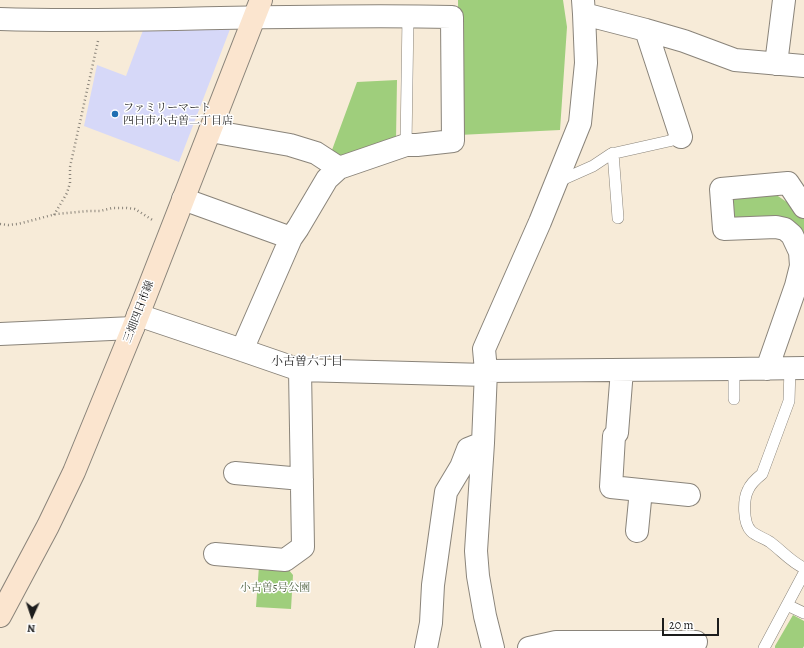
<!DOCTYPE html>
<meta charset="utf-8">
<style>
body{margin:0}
#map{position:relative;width:804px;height:648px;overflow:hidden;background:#f7ebd8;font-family:Alegreya,serif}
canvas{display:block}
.north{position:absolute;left:12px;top:596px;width:40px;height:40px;-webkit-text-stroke:3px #fff;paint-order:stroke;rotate:183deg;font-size:11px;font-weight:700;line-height:16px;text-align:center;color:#1c1c1c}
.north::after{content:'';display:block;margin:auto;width:14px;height:18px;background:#1c1c1c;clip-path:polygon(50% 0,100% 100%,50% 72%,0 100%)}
.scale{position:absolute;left:662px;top:618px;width:57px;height:18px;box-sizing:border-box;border:2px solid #1c1c1c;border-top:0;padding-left:5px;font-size:12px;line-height:14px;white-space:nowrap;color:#1c1c1c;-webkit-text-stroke:3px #fff;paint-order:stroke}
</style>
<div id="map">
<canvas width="804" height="648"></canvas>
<div class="north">N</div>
<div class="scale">20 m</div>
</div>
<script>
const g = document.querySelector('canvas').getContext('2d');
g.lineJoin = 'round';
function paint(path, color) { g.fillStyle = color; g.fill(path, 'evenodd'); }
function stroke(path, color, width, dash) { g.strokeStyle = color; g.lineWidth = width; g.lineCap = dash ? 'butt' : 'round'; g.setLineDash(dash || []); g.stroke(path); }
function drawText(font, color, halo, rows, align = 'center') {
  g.font = font + ' Alegreya,"Noto Serif JP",serif'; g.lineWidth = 3; g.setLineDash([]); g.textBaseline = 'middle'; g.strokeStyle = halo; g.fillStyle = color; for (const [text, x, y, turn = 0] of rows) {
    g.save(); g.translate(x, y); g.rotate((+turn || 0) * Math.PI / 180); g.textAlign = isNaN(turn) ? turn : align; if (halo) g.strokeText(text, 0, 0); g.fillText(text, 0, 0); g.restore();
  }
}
paint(new Path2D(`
 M232,24L179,162L84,126L97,65L126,76L145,25Z`), '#d6d8f8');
paint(new Path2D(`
 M458,0H563L567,27L560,130L459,135Z
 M397,80L396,140L341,158L332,150L357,82Z
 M772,192L797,209L804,219V241L739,222L731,215L732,195Z
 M259,566L288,569L293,575L291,609L256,607Z
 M793,615L804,621V646L803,648H775V646Z`), '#9fce7c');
const service = new Path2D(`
 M406,145L408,16
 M613,153L618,218
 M557,182L593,166L611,154L669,141L681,137
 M790,368L789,401L762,474C757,478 751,483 748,490C743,500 743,523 751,531C756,536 764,538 770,542C782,551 791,562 804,568
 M734,399V369
 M787,605L804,613
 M764,648L804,573`);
const minor = new Path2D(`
 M584,14L646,30L684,41L735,60L804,66
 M0,19C59,21 117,20 176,19C268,17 360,15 452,17L453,141L417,145H406L339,168L327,179L298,228L291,238L242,350
 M646,30L681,137
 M776,64L784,0
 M210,131L290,145L316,153L339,168
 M183,199L291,238
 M138,315L242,350L300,370L486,375
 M0,334L133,328
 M767,369L796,286L801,266L800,252L792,235L785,229L776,227L724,229L721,189L788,183L804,207
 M622,370L617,433L614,436L611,487L689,495
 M486,371L734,369L804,368
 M235,473L302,479
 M637,531L641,490
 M215,554L285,560L303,547L300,370
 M426,648L431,623L433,585L446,492L461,467L468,449L483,443
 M493,648L485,616L478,576L476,551L483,443L486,371L484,349L540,222L580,123L586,63L584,14L583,0
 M529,648L556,642H696`);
const secondary = new Path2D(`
 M0,616L48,526L74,472L133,328L261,0`);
stroke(service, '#8a847a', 12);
stroke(minor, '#8a847a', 24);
stroke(secondary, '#8a847a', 24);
stroke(new Path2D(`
 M54,215L67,193L70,183V167L98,41
 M0,224L8,225L18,224L56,214L88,211H100L112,208H127L135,209L154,221`), '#8a847a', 2.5, [1, 3]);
stroke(service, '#fff', 11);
stroke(minor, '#fff', 22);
stroke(secondary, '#fbe5cf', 22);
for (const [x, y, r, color] of [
 [115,114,4,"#1f6fb2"]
]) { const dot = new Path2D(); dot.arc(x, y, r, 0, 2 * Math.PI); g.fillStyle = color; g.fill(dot); stroke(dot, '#fff', 1.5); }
drawText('11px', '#1c1c1c', '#fff', [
 ["ファミリーマート",123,108],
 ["四日市小古曽二丁目店",123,121]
], 'left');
drawText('11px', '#1c1c1c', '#fff', [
 ["三畑四日市線",139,312,-69]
]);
drawText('11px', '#506342', '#fff', [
 ["小古曽5号公園",275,588]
]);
drawText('12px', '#1c1c1c', '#fff', [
 ["小古曽六丁目",307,362]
]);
</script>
